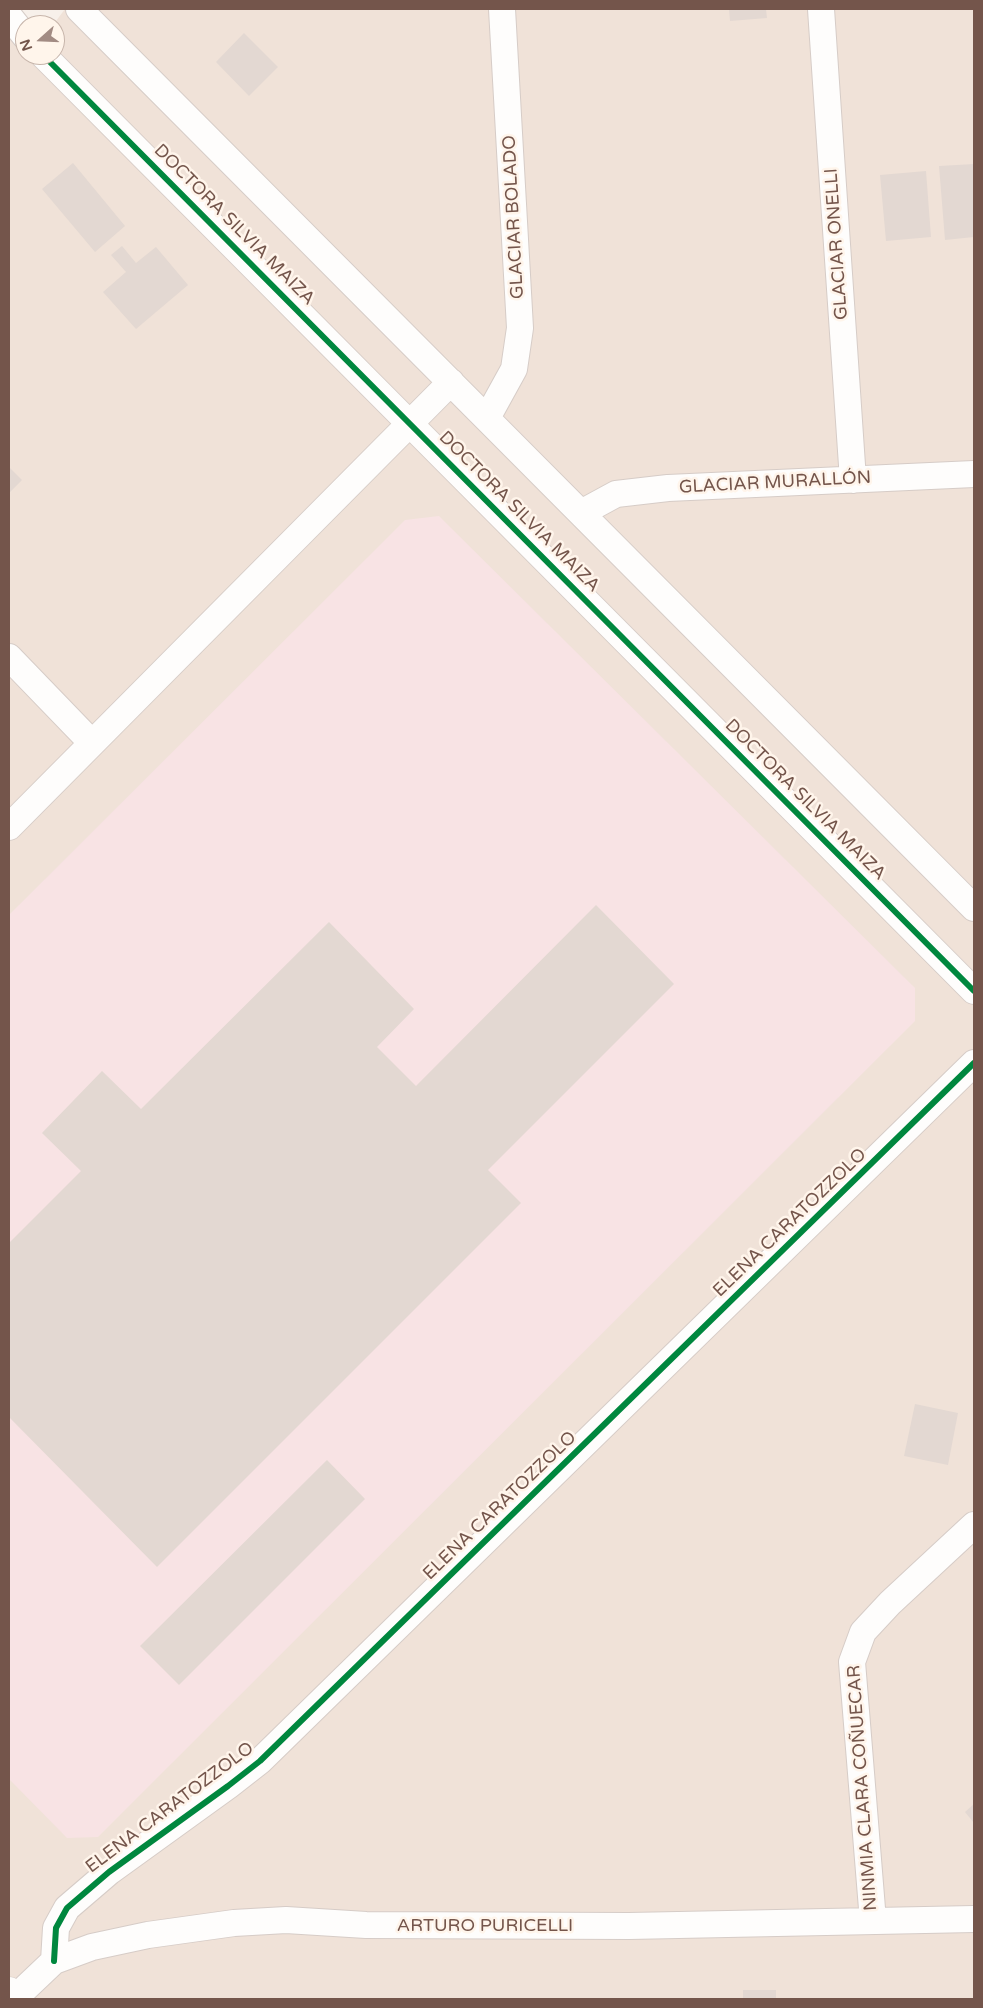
<!DOCTYPE html>
<meta charset="utf-8">
<style>
body{margin:0}
#map{position:relative;width:983px;height:2008px;overflow:hidden;background:#f7f0ea;font-family:"Varela Round",sans-serif}
canvas{display:block}
.frame{position:absolute;inset:0;border:10px solid #74554b;pointer-events:none}
.north{position:absolute;left:15px;top:15px;width:50px;height:50px;box-sizing:border-box;background:#fff5eb;border:1px solid #c7b5ab;border-radius:50%;rotate:250deg;font-size:14px;font-weight:700;line-height:20px;text-align:center;color:#74554b}
.north::after{content:'';display:block;margin:auto;width:18px;height:22px;background:#a28b83;clip-path:polygon(50% 0,100% 100%,50% 72%,0 100%)}
</style>
<div id="map">
<canvas width="983" height="2008"></canvas>
<div class="frame"></div>
<div class="north">N</div>
</div>
<script>
const g = document.querySelector('canvas').getContext('2d');
g.lineJoin = 'round';
function paint(path, color) { g.fillStyle = color; g.fill(path, 'evenodd'); }
function stroke(path, color, width, dash) { g.strokeStyle = color; g.lineWidth = width; g.lineCap = dash ? 'butt' : 'round'; g.setLineDash(dash || []); g.stroke(path); }
function drawText(font, color, halo, rows, align = 'center') {
  g.font = font + ' "Varela Round",sans-serif'; g.lineWidth = 5; g.setLineDash([]); g.textBaseline = 'middle'; g.strokeStyle = halo; g.fillStyle = color; for (const [text, x, y, turn = 0] of rows) {
    g.save(); g.translate(x, y); g.rotate((+turn || 0) * Math.PI / 180); g.textAlign = isNaN(turn) ? turn : align; if (halo) g.strokeText(text, 0, 0); g.fillText(text, 0, 0); g.restore();
  }
}
paint(new Path2D(`
 M65,9H974V1999H9V16L25,36V55H55V25H53Z`), '#f0e2d8');
paint(new Path2D(`
 M439,516L915,988V1021L98,1837L67,1838L9,1779V915L405,520Z`), '#f8e3e4');
paint(new Path2D(`
 M729,9H766L767,18L730,21Z
 M244,33L278,67L249,96L216,62Z
 M73,163L125,226L95,252L42,189Z
 M974,164V237L945,240L939,166Z
 M926,171L931,237L886,241L880,175Z
 M122,246L136,263L156,247L188,285L136,329L103,292L126,272L111,255Z
 M9,467L22,480L9,493Z
 M596,905L674,984L488,1170L521,1203L157,1567L9,1417V1243L81,1171L42,1133L102,1071L141,1109L329,922L414,1009L377,1047L416,1086Z
 M915,1404L958,1413L948,1465L904,1456Z
 M327,1460L365,1499L179,1685L140,1646Z
 M974,1804V1823L965,1812Z
 M743,1990H776V1999H743Z`), '#e3d8d2');
const minor = new Path2D(`
 M79,9L974,908
 M821,9L853,480
 M9,16L25,36
 M43,55L974,991
 M487,418L514,369L520,328L502,9
 M581,513L616,494L668,488L974,474
 M9,657L92,743
 M9,827L451,382
 M873,1921L852,1662L863,1632L890,1603L974,1525
 M54,1961L56,1928L67,1908L109,1872L228,1786L260,1761L974,1063
 M15,1998L54,1961L92,1947L148,1935L234,1923L286,1920L366,1925L629,1926L974,1919`);
const tertiary = new Path2D(`
 M9,1991L17,1999`);
stroke(minor, '#d6ccc7', 28);
stroke(tertiary, '#d6ccc7', 29);
stroke(minor, '#fefdfc', 26);
stroke(tertiary, '#fefdfc', 28);
stroke(new Path2D(`
 M43,55L974,991
 M54,1961L56,1928L67,1908L109,1872L228,1786L260,1761L974,1063`), '#00873e', 6);
drawText('18px', '#74554b', '#fff5eb', [
 ["GLACIAR BOLADO",514,217,-93],
 ["DOCTORA SILVIA MAIZA",234,225,45],
 ["GLACIAR ONELLI",837,244,-94],
 ["GLACIAR MURALLÓN",775,483,-3],
 ["DOCTORA SILVIA MAIZA",519,512,45],
 ["DOCTORA SILVIA MAIZA",805,800,45],
 ["ELENA CARATOZZOLO",790,1223,-44],
 ["ELENA CARATOZZOLO",500,1506,-44],
 ["NINMIA CLARA COÑUECAR",863,1788,-94],
 ["ELENA CARATOZZOLO",170,1808,-37],
 ["ARTURO PURICELLI",485,1926]
]);
</script>
